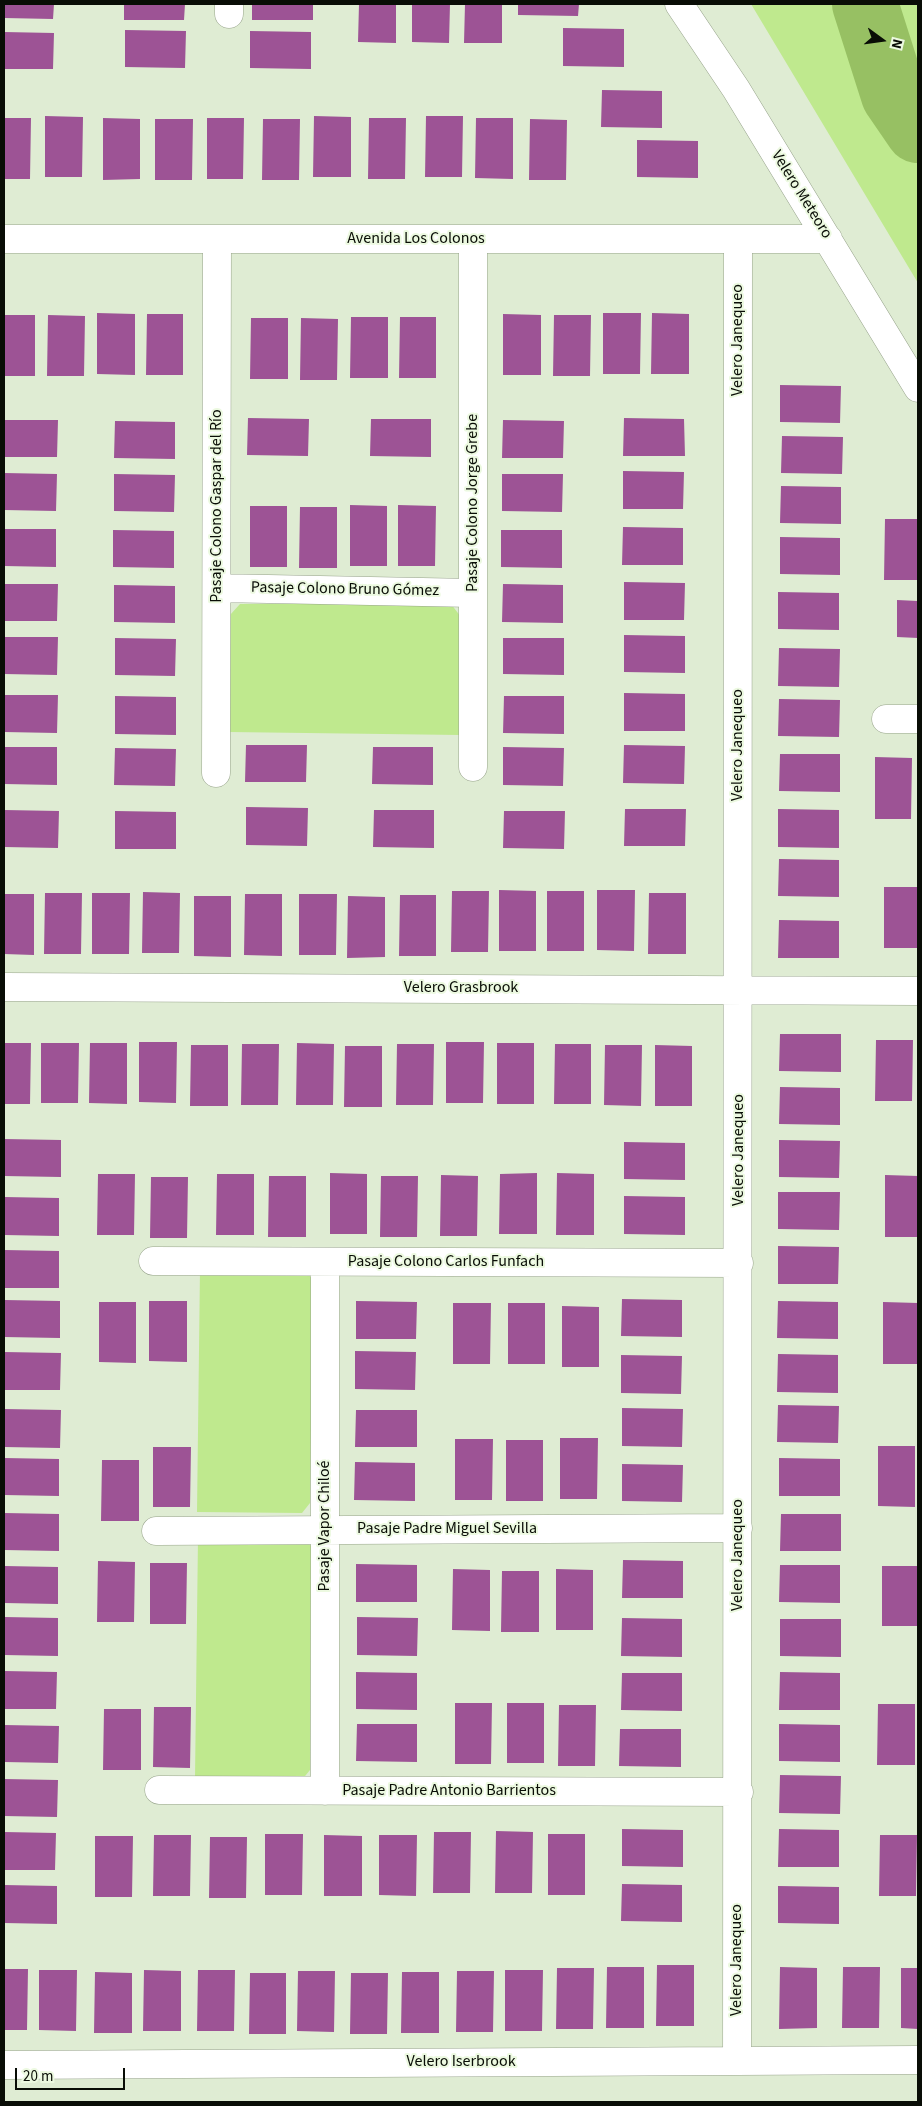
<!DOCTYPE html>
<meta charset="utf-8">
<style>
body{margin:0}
#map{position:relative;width:922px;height:2106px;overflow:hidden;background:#dfecd3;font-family:"Source Sans 3",sans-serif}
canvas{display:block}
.frame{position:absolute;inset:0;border:5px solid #090d06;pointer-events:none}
.north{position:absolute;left:857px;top:15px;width:50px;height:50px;-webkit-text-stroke:4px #ecf9e0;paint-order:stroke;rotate:104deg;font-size:14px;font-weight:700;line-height:20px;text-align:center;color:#090d06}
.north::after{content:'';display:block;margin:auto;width:18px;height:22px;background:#090d06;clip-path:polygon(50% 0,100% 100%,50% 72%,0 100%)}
.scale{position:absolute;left:15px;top:2068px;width:110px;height:22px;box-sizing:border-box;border:2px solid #090d06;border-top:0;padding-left:6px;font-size:15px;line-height:18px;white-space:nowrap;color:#090d06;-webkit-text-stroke:4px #ecf9e0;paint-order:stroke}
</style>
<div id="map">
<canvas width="922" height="2106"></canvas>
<div class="frame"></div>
<div class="north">N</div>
<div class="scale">20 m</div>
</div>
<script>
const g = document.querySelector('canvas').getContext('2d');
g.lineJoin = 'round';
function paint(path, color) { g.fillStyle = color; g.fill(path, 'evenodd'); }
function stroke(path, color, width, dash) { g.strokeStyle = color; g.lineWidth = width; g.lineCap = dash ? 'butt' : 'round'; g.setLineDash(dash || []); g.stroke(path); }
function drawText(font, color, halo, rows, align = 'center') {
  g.font = font + ' "Source Sans 3",sans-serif'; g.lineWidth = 4; g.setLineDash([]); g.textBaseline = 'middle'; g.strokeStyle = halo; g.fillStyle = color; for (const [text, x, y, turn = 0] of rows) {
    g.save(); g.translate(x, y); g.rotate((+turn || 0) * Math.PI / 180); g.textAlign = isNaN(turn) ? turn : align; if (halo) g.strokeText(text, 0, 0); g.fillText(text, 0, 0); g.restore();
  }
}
paint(new Path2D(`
 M751,4H918V283Z
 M240,604H451L461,617L460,735L229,732L230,615Z
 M200,1269L306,1271L313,1280L310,1503L302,1513L197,1512Z
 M303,1536L311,1546L310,1770L301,1781L195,1778L198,1537Z`), '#bfe98e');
stroke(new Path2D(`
 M865,4L894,95L918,130`), '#97c063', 66);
paint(new Path2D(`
 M4,4H54L53,19L4,18Z
 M124,4H185L184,20H124Z
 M252,4H313V20H252Z
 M359,4H396V43L358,42Z
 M412,4H450L449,43L412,42Z
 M465,4H502V43H464Z
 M518,4H579L578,16L518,15Z
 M563,28L624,29V67L563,66Z
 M125,30L186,31L185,68L125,67Z
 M250,31L311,32V69L250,68Z
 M4,32L54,33L53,69H4Z
 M602,90L662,91V128L601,127Z
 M45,116L83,117L82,177H45Z
 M314,116L351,117V177H313Z
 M426,116H463L462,177H425Z
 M4,118H31L30,179H4Z
 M103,118L140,119V179L103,180Z
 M207,118H244L243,179H207Z
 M369,118H406L405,179H368Z
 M476,118H513V179L475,178Z
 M155,119H193L192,180H155Z
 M263,119H300L299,180H262Z
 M530,119L567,120L566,180H529Z
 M637,140L698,141V178L637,177Z
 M97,313L135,314V375L97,374Z
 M603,313H641L640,374H603Z
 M652,313L689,314V374H651Z
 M147,314H183V375H146Z
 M503,314L541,315V375H503Z
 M4,315H35V376H4Z
 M48,315L85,316L84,376H47Z
 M554,315H591L590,376H553Z
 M351,317H388V378H350Z
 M400,317H436V378H399Z
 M251,318H288V379H250Z
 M301,318L338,319L337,380H300Z
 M780,385L841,386L840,423L780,422Z
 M248,418L309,419L308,456L247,455Z
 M624,418L684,419L685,456H623Z
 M371,419H431V457L370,456Z
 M4,420H58L57,457H4Z
 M503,420L564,421L563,458H502Z
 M115,421L175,422V459L114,458Z
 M782,436L843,437L842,474L781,473Z
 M623,471L684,472L683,509H623Z
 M4,473L57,474L56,511L4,510Z
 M114,474L175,475L174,512L114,511Z
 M502,474H563L562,512L502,511Z
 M781,486L841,487V524L780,523Z
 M350,505L387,506V566H350Z
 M398,505L436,506L435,566H398Z
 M250,506H287V567H250Z
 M300,507H337V568H299Z
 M885,519H918V580H884Z
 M623,527L683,528V565H622Z
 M4,529H56V567L4,566Z
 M113,530L174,531V568L113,567Z
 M501,530H562V568L501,567Z
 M780,537L840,538V575L780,574Z
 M624,582L685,583L684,620H624Z
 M4,584H58L57,621H4Z
 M503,584L563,585V623L502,622Z
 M114,585L175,586V623L114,622Z
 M778,592L839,593V630L778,629Z
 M897,600L918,601V638L897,637Z
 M624,635L685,636V673L624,672Z
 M4,637H58L57,675L4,674Z
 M115,638L176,639L175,676L115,675Z
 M503,638H564V675L503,674Z
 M779,648L840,649L839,687L778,686Z
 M624,693L685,694V731H624Z
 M4,695H58L57,733L4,732Z
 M115,696L176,697V735L115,734Z
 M504,696H564V734L503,733Z
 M779,699L840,700L839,737L778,736Z
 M246,745H307L306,782H245Z
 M624,745L685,746L684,784L623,783Z
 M4,747H57V785L4,784Z
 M373,747H433V785L372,784Z
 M503,747L564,748L563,786L503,785Z
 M115,748L176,749L175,786L114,785Z
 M780,754H840V792L779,791Z
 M875,757L912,758L911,819H875Z
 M246,807L308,808L307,846L246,845Z
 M625,809H686L685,846H624Z
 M778,809L839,810V848L778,847Z
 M4,810L59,811L58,848L4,847Z
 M374,810H434V848L373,847Z
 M115,811L176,812V849H115Z
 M504,811H565L564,849L503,848Z
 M779,859L839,860V897L778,896Z
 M884,887H918V948H884Z
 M499,890L536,891V951H499Z
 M597,890H635L634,951L597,950Z
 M452,891H489L488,952H451Z
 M547,891H584V951H547Z
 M143,892L180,893L179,953H142Z
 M45,893H82L81,954H44Z
 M92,893H130L129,954H92Z
 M649,893H686V954H648Z
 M4,894H34V955L4,954Z
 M245,894H282V956L244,955Z
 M299,894H337L336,955H299Z
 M400,895H436V956H399Z
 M194,896H231V957L194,956Z
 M348,896L385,897V957L347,958Z
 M779,920L839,921V958H778Z
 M780,1034H841V1072L779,1071Z
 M876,1040H913L912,1101H875Z
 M139,1042H177L176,1103L139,1102Z
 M446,1042H484L483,1103H446Z
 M4,1043H31L30,1104H4Z
 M41,1043H79L78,1103H41Z
 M90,1043H127V1104L89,1103Z
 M297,1043L334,1044L333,1105H296Z
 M497,1043H534V1104H497Z
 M242,1044H279L278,1105H241Z
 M397,1044H434L433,1105H396Z
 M555,1044H591V1104H554Z
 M191,1045H228V1106H190Z
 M605,1045H642L641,1106L604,1105Z
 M655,1045L692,1046V1106H655Z
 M345,1046H382V1107H344Z
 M780,1087L840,1088V1125L779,1124Z
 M4,1139L61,1140V1177L4,1176Z
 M779,1140L840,1141L839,1178L779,1177Z
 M624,1142L685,1143V1180L624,1179Z
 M330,1173L367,1174V1234H330Z
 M537,1173V1234H499L500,1174Z
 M557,1173L594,1174V1235H556Z
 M98,1174H135L134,1235H97Z
 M217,1174H254V1235H216Z
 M441,1175L478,1176L477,1236H440Z
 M885,1175L918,1176V1237H885Z
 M269,1176H306V1237H268Z
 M381,1176H418L417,1237H380Z
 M151,1177H188L187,1238H150Z
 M778,1192H840L839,1230L778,1229Z
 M624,1196L685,1197V1235L624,1234Z
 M4,1197L59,1198V1236L4,1235Z
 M778,1246L839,1247L838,1284H778Z
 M4,1250L59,1251V1288H4Z
 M622,1299L682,1300V1337L621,1336Z
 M4,1300L60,1301V1338L4,1337Z
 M149,1301H187V1362L149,1361Z
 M356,1301L417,1302L416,1339H356Z
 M778,1301L838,1302V1339L777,1338Z
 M99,1302H136V1363L99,1362Z
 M883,1302L918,1303V1364H883Z
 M453,1303H491L490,1364H453Z
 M508,1303H545V1364H508Z
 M562,1306L599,1307V1367H562Z
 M355,1351L416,1352L415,1390L355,1389Z
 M4,1352L61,1353L60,1390H4Z
 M778,1354L838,1355V1393L777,1392Z
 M621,1355L682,1356L681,1394L621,1393Z
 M778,1405L839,1406L838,1443L777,1442Z
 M622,1408L683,1409L682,1447L622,1446Z
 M4,1409L61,1410L60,1448L4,1447Z
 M356,1410H417V1447H355Z
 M560,1438H598L597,1499H560Z
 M455,1439H493L492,1500H455Z
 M506,1440H543V1501H506Z
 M878,1446H915V1507L878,1506Z
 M153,1447H191L190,1507H153Z
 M4,1458L59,1459V1496L4,1495Z
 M779,1458L840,1459V1496H779Z
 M102,1460H139V1521H101Z
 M355,1462L415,1463V1501L354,1500Z
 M622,1464L683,1465L682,1502L622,1501Z
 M4,1513L59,1514V1551L4,1550Z
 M781,1514H841V1551H780Z
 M623,1560L683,1561V1598H622Z
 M98,1561L135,1562L134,1622H97Z
 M150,1563H187L186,1624H150Z
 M356,1564L417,1565V1602H356Z
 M780,1565H840V1603L779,1602Z
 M4,1566L58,1567V1604L4,1603Z
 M882,1566H918V1626H882Z
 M453,1569L490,1570V1631L452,1630Z
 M556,1569L593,1570V1630H556Z
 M502,1571H539V1632H501Z
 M4,1617L58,1618V1656L4,1655Z
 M357,1617L418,1618L417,1656L357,1655Z
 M622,1618L682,1619V1657L621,1656Z
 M780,1619H841V1657L780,1656Z
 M4,1671L57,1672L56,1709H4Z
 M356,1672L417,1673V1710L356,1709Z
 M780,1672L840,1673V1710H779Z
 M622,1673H682V1711L621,1710Z
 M455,1703H492L491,1764H455Z
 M507,1703H544V1763H507Z
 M878,1704H915V1765H877Z
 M559,1705H596L595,1766H558Z
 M154,1707H191L190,1768L153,1767Z
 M104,1709H141V1770H103Z
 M357,1724H417V1762L356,1761Z
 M779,1724L840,1725V1762L779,1761Z
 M4,1725L59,1726L58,1763L4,1762Z
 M620,1729H681V1767L619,1766Z
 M780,1775L841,1776L840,1814L779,1813Z
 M4,1779L58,1780L57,1817L4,1816Z
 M622,1829L683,1830V1867L622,1866Z
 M779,1829L839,1830V1867H778Z
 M496,1831L533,1832L532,1893H495Z
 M4,1832L56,1833L55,1870H4Z
 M434,1832H471L470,1893H433Z
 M265,1834H303L302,1895H265Z
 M548,1834H585V1895H548Z
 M154,1835H191L190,1896H153Z
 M324,1835L362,1836V1896H324Z
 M379,1835H417L416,1896L379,1895Z
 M880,1835H917L916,1896H879Z
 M95,1836H133L132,1897H95Z
 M210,1837H247L246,1898H209Z
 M622,1884L682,1885V1922L621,1921Z
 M4,1885L57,1886V1924L4,1923Z
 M778,1886L839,1887V1924L778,1923Z
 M657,1965H694V2026H656Z
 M607,1967H644V2028H606Z
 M780,1967L817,1968V2028L779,2029Z
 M843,1967H880L879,2028H842Z
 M557,1968H594L593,2029H556Z
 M901,1968H918V2029L901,2028Z
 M4,1969H28L27,2030H4Z
 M39,1970H77L76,2031L39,2030Z
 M144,1970L181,1971V2031H143Z
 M198,1970H235L234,2031H197Z
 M505,1970H543L542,2031H505Z
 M298,1971H335L334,2032L297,2031Z
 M457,1971H494L493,2032H456Z
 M95,1972L132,1973V2033H94Z
 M402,1972H439V2033H401Z
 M250,1973H286V2034H249Z
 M351,1973H388L387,2034H350Z`), '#9d5395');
const minor = new Path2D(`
 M229,4V14
 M679,4L736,89L918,388
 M4,239H828
 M473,239V767
 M217,588L473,593
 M886,719H918
 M216,773L217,239
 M4,987L918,991
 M153,1261L739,1263
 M325,1262V1791
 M156,1531L738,1528
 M159,1790L739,1792
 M737,2061L738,239
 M4,2065L918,2060`);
stroke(minor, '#97a38b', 29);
stroke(minor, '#fff', 28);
drawText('16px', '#090d06', '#ecf9e0', [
 ["Velero Meteoro",801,195,58],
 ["Avenida Los Colonos",416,239],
 ["Velero Janequeo",738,340,-90],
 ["Pasaje Colono Jorge Grebe",473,503,-90],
 ["Pasaje Colono Gaspar del Río",217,506,-90],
 ["Pasaje Colono Bruno Gómez",345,590,1],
 ["Velero Janequeo",738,745,-90],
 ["Velero Grasbrook",461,988],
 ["Velero Janequeo",739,1150,-90],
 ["Pasaje Colono Carlos Funfach",446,1262],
 ["Pasaje Vapor Chiloé",325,1526,-90],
 ["Pasaje Padre Miguel Sevilla",447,1529],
 ["Velero Janequeo",738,1555,-90],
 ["Pasaje Padre Antonio Barrientos",449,1791],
 ["Velero Janequeo",737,1960,-90],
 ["Velero Iserbrook",461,2062]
]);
</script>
